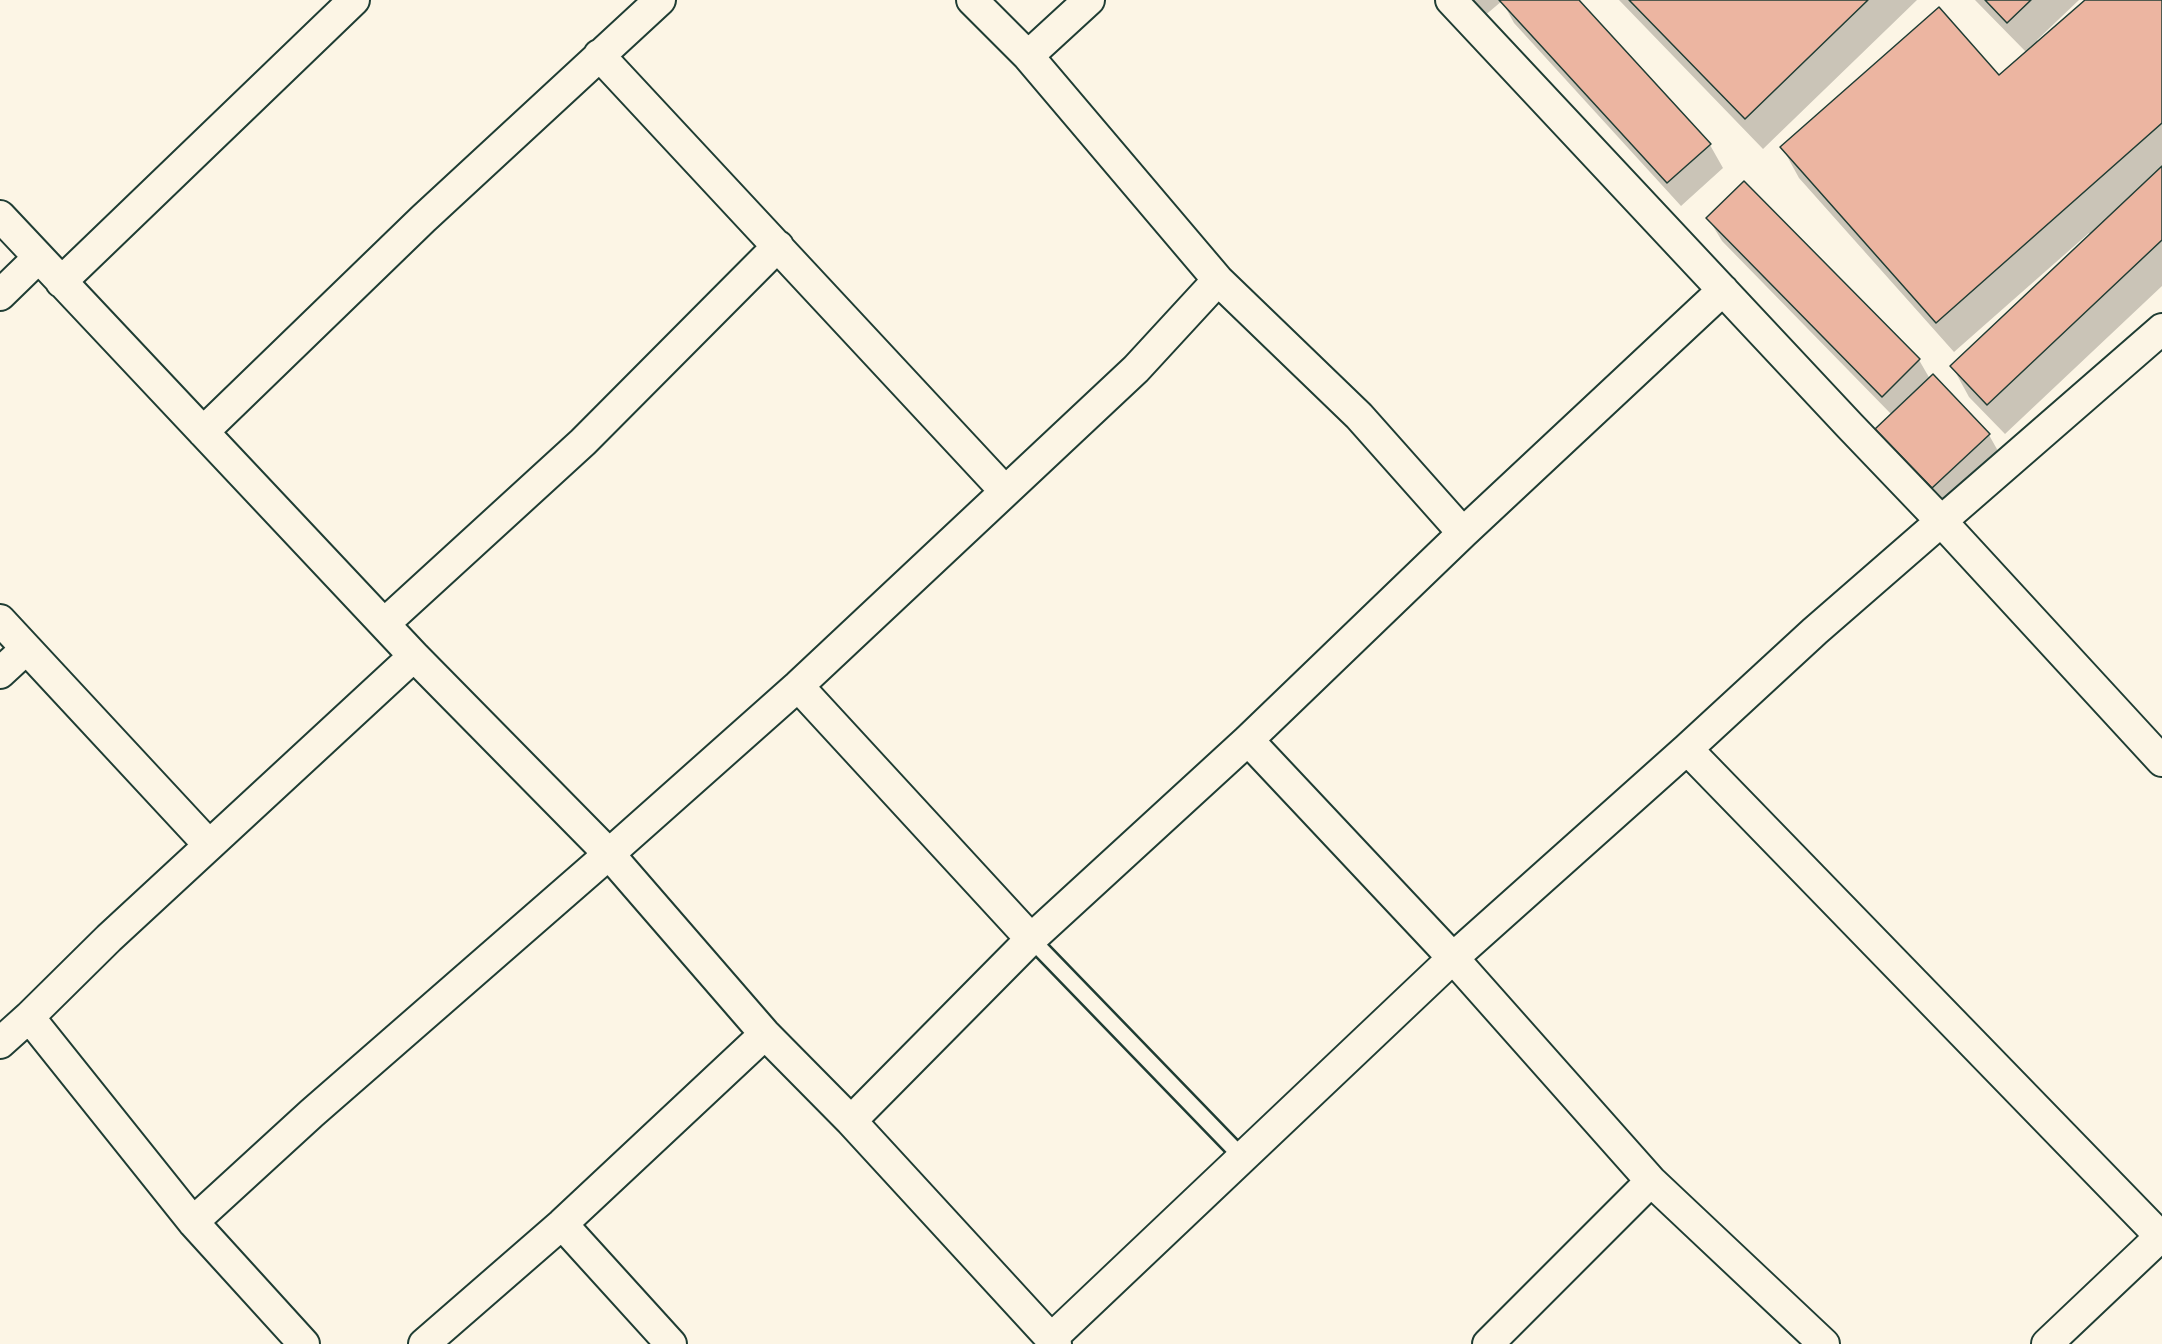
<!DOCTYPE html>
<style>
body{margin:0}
canvas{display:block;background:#fcf5e5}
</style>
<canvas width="2162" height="1344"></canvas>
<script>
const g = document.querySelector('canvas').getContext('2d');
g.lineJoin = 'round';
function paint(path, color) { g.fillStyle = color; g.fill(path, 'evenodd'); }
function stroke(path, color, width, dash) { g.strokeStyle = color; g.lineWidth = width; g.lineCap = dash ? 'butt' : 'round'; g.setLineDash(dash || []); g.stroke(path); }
paint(new Path2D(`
 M1468,0H1577L1710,145L1723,168L1681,206L1514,23L1502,1L1483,17Z
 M1619,0H1917L1763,149Z
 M1975,0H2079L2037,40L2039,42L2087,0H2162V286L2005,434L1969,397L1952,366L2091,235L2089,233L1954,352L1799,178L1782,147L1999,78L2027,53Z
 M1708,218L1919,360L1930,379L1989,435L2002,458L1946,511L1890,452L1877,429L1892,415L1722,241Z`), '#0003');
const building = new Path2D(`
 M1499,0H1579L1711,144L1667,183Z
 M1629,0H1868L1745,119Z
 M1985,0H2031L2007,23Z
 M2085,0H2162V123L1936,323L1780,147L1939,7L1999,75Z
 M2162,166V240L1987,405L1950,366Z
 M1744,181L1920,359L1882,397L1706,218Z
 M1933,374L1990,434L1932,488L1875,429Z`);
paint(building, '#ecb5a1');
stroke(building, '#1f3d34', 1.5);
const service = new Path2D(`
 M1031,939L1242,1157`);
const minor = new Path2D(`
 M972,0L1028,56L1218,280L1359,416L1463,533
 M1451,0L1850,426L1942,522L2162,761
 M599,55L1004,490
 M1028,56L1089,0
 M0,216L414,656L609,854L765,1034L851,1121L1056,1344
 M61,282L354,0
 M0,295L38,258
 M203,432L423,219L660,0
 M0,620L209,845
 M384,624L583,442L778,246
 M0,673L26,649
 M798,686L1031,939
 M1248,740L1453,958L1651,1181L1824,1344
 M1687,749L2160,1236
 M29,1017L193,1222L304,1344
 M0,1043L29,1017L109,938L414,656
 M851,1121L1031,939L1248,740L1463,533L1723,290
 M193,1222L312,1113L609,854L798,686L1136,369L1218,280
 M562,1224L671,1344
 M1051,1339L1453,958L1687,749L1815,631L2162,329
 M424,1344L562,1224L765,1034
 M1488,1344L1651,1181
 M2047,1344L2162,1235`);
stroke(service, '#1f3d34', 20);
stroke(minor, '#1f3d34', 34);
stroke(service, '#fcf5e5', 15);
stroke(minor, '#fcf5e5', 30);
</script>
